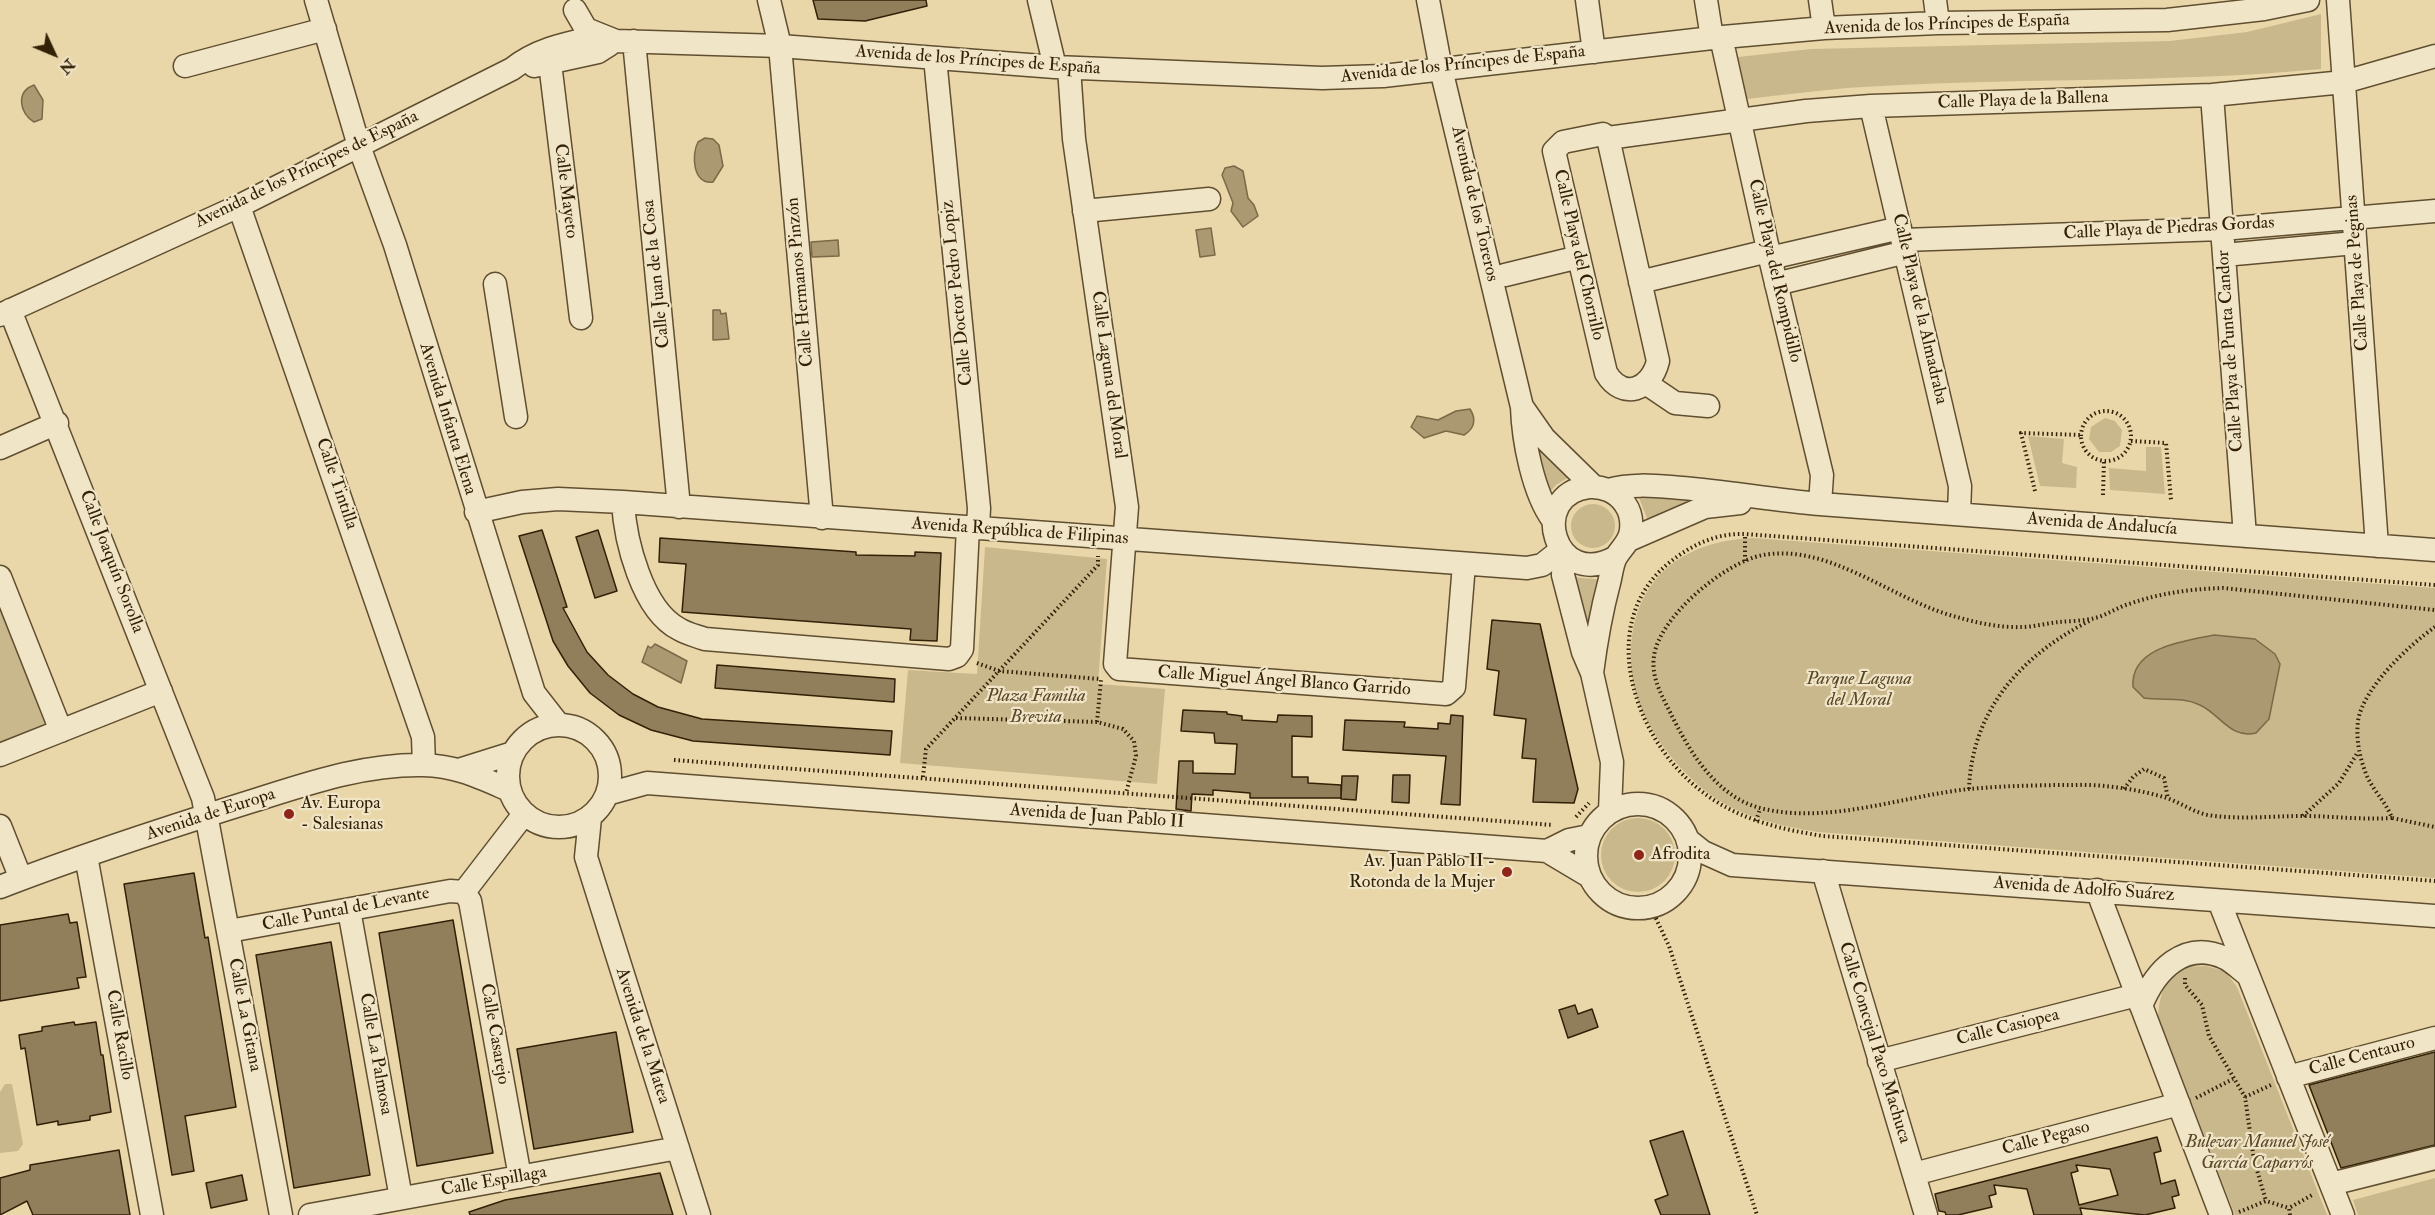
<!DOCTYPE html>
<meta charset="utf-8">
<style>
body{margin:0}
#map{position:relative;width:2435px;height:1215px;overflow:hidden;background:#e9d7a9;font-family:"IM FELL Double Pica",serif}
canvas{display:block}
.north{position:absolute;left:24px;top:24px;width:60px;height:60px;-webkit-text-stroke:4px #f1e5c7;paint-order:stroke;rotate:134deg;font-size:16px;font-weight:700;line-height:24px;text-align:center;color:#322007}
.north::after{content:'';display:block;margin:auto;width:21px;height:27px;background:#322007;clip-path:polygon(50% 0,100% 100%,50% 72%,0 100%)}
</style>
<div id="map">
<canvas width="2435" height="1215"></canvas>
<div class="north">N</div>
</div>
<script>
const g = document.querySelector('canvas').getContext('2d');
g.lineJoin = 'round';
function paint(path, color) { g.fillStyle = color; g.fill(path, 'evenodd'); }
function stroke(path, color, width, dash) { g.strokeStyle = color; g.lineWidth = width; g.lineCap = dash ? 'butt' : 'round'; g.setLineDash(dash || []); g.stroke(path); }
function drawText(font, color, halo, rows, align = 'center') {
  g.font = font + ' "IM FELL Double Pica",serif'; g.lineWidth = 4.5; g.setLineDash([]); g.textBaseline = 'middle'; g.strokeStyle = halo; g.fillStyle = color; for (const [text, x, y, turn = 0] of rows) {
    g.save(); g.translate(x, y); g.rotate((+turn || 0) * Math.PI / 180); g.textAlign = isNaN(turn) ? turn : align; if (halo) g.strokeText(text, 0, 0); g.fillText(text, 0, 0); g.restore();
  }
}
paint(new Path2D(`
 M2321,14V69C2163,84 2005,77 1847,88C1814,91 1781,95 1747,99L1738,57L1811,49L2170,41L2247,32Z
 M2105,418L2115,421L2122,430L2120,446L2111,452H2099L2089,439L2091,427Z
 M2028,436L2064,439L2062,463L2077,467L2076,488L2040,486Z
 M1535,444L1569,477L1556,485L1547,495Z
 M2146,447H2161L2165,494L2110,490L2109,468L2146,471Z
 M1638,495L1700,499L1648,521Z
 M1571 526a22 22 0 1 1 44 0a22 22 0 1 1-44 0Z
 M1753,538L2435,588V878L1818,832C1781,826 1744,818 1712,796C1678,771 1640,724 1633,682C1620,596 1668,541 1753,538Z
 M985,547L1107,559L1098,684L1165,689L1157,784L900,763L908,670L977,674Z
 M1572,577L1605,580L1588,632Z
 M0,601L48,724L0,742Z
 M1601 855a37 37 0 1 1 74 0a37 37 0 1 1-74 0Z
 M2206,966L2225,971L2237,987L2327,1215H2235L2158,1017C2159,998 2164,978 2182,968C2188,965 2199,967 2206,966Z
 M5,1084H12L23,1144L18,1151L0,1153V1092Z
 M2435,1178V1215H2358L2353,1200Z`), '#cab88d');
const water = new Path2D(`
 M34,85L43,100L42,119L34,122C20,114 15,92 34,85Z
 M705,138L713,139L719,145L723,166L713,182C693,185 691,155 698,142Z
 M1234,166L1243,171L1248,198L1254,205L1258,216L1243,227L1231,211L1233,203L1222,175L1225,168Z
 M1211,228L1215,255L1200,257L1196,230Z
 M838,240L839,256L812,257L811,242Z
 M713,310H720L721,314L726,313L729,339L713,340Z
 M1470,409C1477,420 1474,429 1464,435L1446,431L1424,438L1411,427L1417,416L1438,420L1456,411Z
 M2214,635L2255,639L2275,654L2280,664L2269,719L2256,733C2230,739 2221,715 2200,705C2182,696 2163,701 2144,698L2133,687C2130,647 2184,641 2214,635Z
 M655,644L687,661L681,683L642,662L648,646L651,648Z`);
paint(water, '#ab9972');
stroke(water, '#7b6947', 1.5);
const building = new Path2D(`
 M813,0H926L927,6L865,21L818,19Z
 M542,530L567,607L563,608L587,652L608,675L633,694L658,707L702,719L892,731L890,755L693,741L651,730L619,715L590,693L568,666L553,641L519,536Z
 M598,530L617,591L595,598L576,537Z
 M660,538L856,552V555L915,556V552L941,553L937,641L910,640L911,629L682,612L686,564L659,562Z
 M1492,620L1540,624L1578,789L1574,803L1533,802L1536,759L1522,758L1526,719L1494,715L1499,671L1487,669Z
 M717,665L895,679L894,702L715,688Z
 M1183,710L1227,712V714L1242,716V720L1277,722L1278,715L1312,716V737L1292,736V777H1308V783L1341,785V798H1250V793L1213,790V795L1192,794L1191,811L1176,809L1179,761H1193V773L1235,774L1237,744L1215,743L1214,733L1181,731Z
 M1451,715L1463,716L1460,805L1441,804L1446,756L1343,750L1345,720L1405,722L1404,727L1438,729V723L1450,724Z
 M1393,775H1410L1409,803L1392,802Z
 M1342,776H1358L1356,800L1341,799Z
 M194,873L205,938L208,937L236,1107L185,1116L194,1171L172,1175L124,884Z
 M68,914L70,923L77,922L86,977L77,978L79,988L0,1001V925Z
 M453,920L493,1153L417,1166L379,933Z
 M331,942L370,1175L294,1188L256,955Z
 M1575,1005L1578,1014L1592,1009L1598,1027L1568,1038L1559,1010Z
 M74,1022L75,1025L96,1022L101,1055H103L111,1112L90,1116V1120L58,1125V1121L37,1125L25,1048L21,1049L19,1035L42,1031V1027Z
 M616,1032L633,1132L534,1149L517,1049Z
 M2435,1052V1145L2341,1168L2309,1085Z
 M1683,1131L1710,1215H1661L1655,1200L1668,1195L1650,1141Z
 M2157,1137L2161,1151L2154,1153L2161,1184L2175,1180L2179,1195L2172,1197L2175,1208L2145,1215L2080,1208L2082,1215H2034L2027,1189L1994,1185L1996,1194L1989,1196L1992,1207L1958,1215H1946L1945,1212L1939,1211L1935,1194ZM2076,1165L2110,1169L2118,1195L2079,1205L2071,1173L2078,1171Z
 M119,1150L130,1215H33L27,1201L0,1215V1178L30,1170V1165Z
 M660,1173L673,1215H470L469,1212L505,1200Z
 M242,1175L247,1200L211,1208L206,1183Z`);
paint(building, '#917f5b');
stroke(building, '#322007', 1.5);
const minor = new Path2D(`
 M316,0L359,146L395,245L534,693L559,725
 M769,0L780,46L822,518
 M1039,0L1055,67
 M1428,0L1441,69L1522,407C1523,440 1533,493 1553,520
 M1587,0L1594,52
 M1706,0L1712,38
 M1820,0L1824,28
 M1935,0L1938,23
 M2338,0L2377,546
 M575,10L586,29L616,41L780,46L1055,67L1322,78L1383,76L1712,38L1824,28L1938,23L2167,20L2264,9L2308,0
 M1721,37L1770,258L1822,475L1820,504
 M634,41L679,507
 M935,58L979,508L978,527
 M550,63L581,318
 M185,66L325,29
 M534,66L598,52L609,45
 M1069,68L1074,139L1127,507L1115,664L1119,669L1446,694L1454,687L1464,564
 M2212,95L2245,536
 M1871,106L1960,486L1959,514
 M1603,134L1608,138L1658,361C1651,390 1623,401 1606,373L1554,151L1563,142Z
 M1608,138L1806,111L1871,106L2212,95L2344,82L2435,56
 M239,206L423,737L424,765
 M1084,211L1209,199
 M1903,240L2222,229L2435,211
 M2224,255L2355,243
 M1770,258L1900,228
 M1505,275L1579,257
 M1640,282L1768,251
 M495,284L516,417
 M1776,284L1906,252
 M10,310L203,798L281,1215
 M0,315L239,206L512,69C538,48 569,43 600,36
 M1647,384L1675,403L1708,406
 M1523,408L1544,438L1594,487
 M0,448L57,423
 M1608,490C1633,483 1656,486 1682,488C1728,492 1774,500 1820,504L2435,550
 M623,502C625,540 642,610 679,629C687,634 697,636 705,639L949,659L957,656L962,649L968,527
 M476,512L522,502L558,499L623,502L1527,568L1542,565L1561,550
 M1629,540L1705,507L1740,503
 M1564,553L1563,575L1583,652L1592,673L1612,762L1610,811
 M0,577L61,731
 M1592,673C1596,642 1601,613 1609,583C1611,576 1612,564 1616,557C1622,547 1630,542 1631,530C1632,521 1630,511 1625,504C1617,492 1603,486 1589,487C1527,494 1554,592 1616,557
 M508 776a51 51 0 1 1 102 0a51 51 0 1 1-102 0Z
 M0,755L161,691
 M462,769L513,753
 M607,794L647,783L1547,851L1589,876
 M1586 856a52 52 0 1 1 104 0a52 52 0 1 1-104 0Z
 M590,818L586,857L699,1215
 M0,826L21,879
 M1688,840L1703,852L1732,865L2435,916
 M1547,851L1569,840L1589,836
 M86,856L152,1215
 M1823,871L1926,1215
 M0,887C80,856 163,829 246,803C304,785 361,764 423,765C457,766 479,777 509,790
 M2097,890L2221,1215
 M464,892L470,901L520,1177
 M464,892L524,814
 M2219,901L2343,1215
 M349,910L401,1198
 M229,931L450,891L464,892
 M2141,1006C2155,971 2184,939 2225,958C2233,962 2241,970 2248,975
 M1879,1061L2137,995
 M2288,1077L2435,1038
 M1914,1174L2179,1104
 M2331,1184L2435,1158
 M310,1215L678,1148`);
stroke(minor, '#604e30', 25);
stroke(new Path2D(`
 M2081 436a25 25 0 1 1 50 0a25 25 0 1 1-50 0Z
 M2131,441L2166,443L2171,500
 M2035,491L2021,433L2081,435
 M2103,495L2104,461
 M1745,561V534
 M2435,585L1745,534C1719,533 1695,543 1674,559C1593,618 1632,737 1700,790C1736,819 1779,829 1823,836L2435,881
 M2435,627C2409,645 2363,688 2358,721C2356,738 2359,755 2365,771C2371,789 2385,800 2392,818L2435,827
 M977,663L999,671L1100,679
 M956,718L1097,722L1123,729L1134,741L1136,756L1126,793
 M1097,722L1101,680
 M674,760L1553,825
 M923,777L926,749L1098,565V556
 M1969,789C1972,709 2022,655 2091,620
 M2124,789L2133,777L2144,769L2164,778L2168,799
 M2303,816L2339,783L2358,752
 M1576,817L1589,803
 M2392,818C2362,820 2333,816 2303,816C2270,816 2240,820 2208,815C2193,812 2181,803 2167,798C2137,789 2103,784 2072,785C2038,785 2003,786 1969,789C1903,796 1831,824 1764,809C1717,799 1689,751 1670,712C1661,694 1651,677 1654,656C1659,617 1725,562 1763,555C1831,543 1893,601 1957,617C1977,623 2001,628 2022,627C2034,627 2047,623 2059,622C2070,621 2084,621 2095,618C2107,615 2118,607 2129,604C2160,593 2191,589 2223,588L2435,610
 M1756,821L1760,809
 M1650,906L1669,946L1757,1215
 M2185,978V985L2202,1005L2209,1036L2245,1097L2254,1160L2266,1201
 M2245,1097L2271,1085
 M2196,1098L2233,1079
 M2239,1212L2266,1201L2289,1208
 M2290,1215L2289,1208L2314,1194`), '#322007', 4, [1.5, 3]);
stroke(minor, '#f1e5c7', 22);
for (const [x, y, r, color] of [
 [289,814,6,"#8f2418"],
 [1639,855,6,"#8f2418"],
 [1507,872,6,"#8f2418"]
]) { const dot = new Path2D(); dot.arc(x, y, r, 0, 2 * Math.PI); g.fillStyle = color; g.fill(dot); stroke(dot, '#f1e5c7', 2); }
drawText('18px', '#322007', '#f1e5c7', [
 ["Avenida de los Príncipes de España",1947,25,-2],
 ["Avenida de los Príncipes de España",978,61,4],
 ["Avenida de los Príncipes de España",1463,65,-6],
 ["Calle Playa de la Ballena",2023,101,-2],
 ["Avenida de los Príncipes de España",307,170,-26],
 ["Calle Mayeto",565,191,83],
 ["Avenida de los Toreros",1474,204,77],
 ["Calle Playa de Piedras Gordas",2169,229,-3],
 ["Calle Playa del Chorrillo",1578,255,77],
 ["Calle Playa del Rompidillo",1774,271,77],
 ["Calle Playa de Peginas",2358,273,-94],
 ["Calle Juan de la Cosa",657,274,-96],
 ["Calle Hermanos Pinzón",801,282,-95],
 ["Calle Doctor Pedro Lopiz",958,293,-96],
 ["Calle Playa de la Almadraba",1919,309,77],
 ["Calle Playa de Punta Candor",2231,351,-94],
 ["Calle Laguna del Moral",1108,375,82],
 ["Avenida Infanta Elena",447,419,73],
 ["Calle Tintilla",336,484,71],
 ["Avenida de Andalucía",2102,525,4],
 ["Avenida República de Filipinas",1020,532,4],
 ["Calle Joaquín Sorolla",111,562,69],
 ["Calle Miguel Ángel Blanco Garrido",1284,682,4],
 ["Avenida de Europa",211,815,-18],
 ["Avenida de Juan Pablo II",1097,817,4],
 ["Avenida de Adolfo Suárez",2084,890,4],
 ["Calle Puntal de Levante",346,910,-11],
 ["Calle La Gitana",244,1015,79],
 ["Calle Casiopea",2008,1028,-14],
 ["Calle Casarejo",494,1034,80],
 ["Calle Racillo",119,1035,80],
 ["Avenida de la Matea",642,1036,72],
 ["Calle Concejal Paco Machuca",1874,1043,73],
 ["Calle La Palmosa",375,1054,80],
 ["Calle Centauro",2362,1057,-15],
 ["Calle Pegaso",2046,1139,-15],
 ["Calle Espillaga",494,1182,-10]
]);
drawText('italic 18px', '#584628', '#f1e5c7', [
 ["Parque Laguna",1859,680],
 ["del Moral",1859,701],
 ["Plaza Familia",1036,697],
 ["Brevita",1036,718],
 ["Bulevar Manuel José",2257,1143],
 ["García Caparrós",2257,1164]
]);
drawText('18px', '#322007', '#f1e5c7', [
 ["Av. Europa",301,804],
 ["- Salesianas",301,825],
 ["Afrodita",1651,855],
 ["Av. Juan Pablo II -",1495,862,"right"],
 ["Rotonda de la Mujer",1495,883,"right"]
], 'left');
</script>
